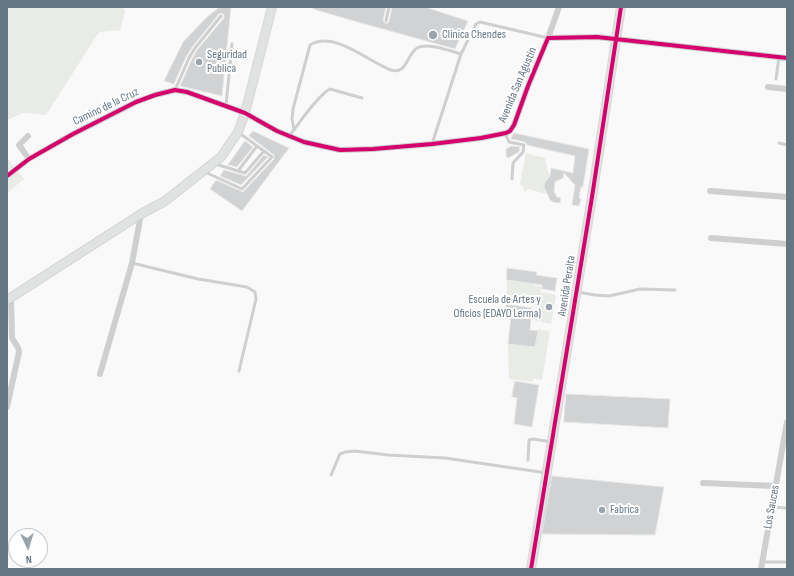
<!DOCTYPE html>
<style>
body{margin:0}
#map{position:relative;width:794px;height:576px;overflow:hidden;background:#f9f9f9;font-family:"Sofia Sans Condensed",sans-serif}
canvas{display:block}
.frame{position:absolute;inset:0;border:8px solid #657683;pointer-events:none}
.north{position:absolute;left:8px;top:528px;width:40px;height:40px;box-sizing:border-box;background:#fff;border:1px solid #c1c8cd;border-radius:50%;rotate:176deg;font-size:11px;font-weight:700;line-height:16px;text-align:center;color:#657683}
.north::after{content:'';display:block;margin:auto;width:14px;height:18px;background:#99a4ac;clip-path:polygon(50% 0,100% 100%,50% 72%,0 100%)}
</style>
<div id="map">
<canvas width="794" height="576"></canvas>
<div class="frame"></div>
<div class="north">N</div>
</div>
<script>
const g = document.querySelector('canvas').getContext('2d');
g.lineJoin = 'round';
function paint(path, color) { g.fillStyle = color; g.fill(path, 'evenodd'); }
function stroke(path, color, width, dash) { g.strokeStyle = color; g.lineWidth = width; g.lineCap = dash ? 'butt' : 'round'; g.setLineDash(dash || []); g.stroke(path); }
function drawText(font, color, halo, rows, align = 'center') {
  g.font = font + ' "Sofia Sans Condensed",sans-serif'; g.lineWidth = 4; g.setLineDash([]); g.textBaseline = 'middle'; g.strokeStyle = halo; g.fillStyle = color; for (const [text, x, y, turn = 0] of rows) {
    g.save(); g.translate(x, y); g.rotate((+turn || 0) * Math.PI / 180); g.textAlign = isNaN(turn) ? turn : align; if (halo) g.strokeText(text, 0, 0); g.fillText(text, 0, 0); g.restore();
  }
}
paint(new Path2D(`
 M7,7H122L125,11L120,30L99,32L46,115L23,113L7,120Z
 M526,153L545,158L548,172L550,175C544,182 544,186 547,194L528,189L526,192L524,191V188L520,184Z
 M7,158L24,179L7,193Z
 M507,280L534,284L535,286L541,287V292L556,295L551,324L535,321L537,306L516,303V305L506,304Z
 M538,329L550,331L542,380L533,379V382L509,379L508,344L535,347Z`), '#e8ebe6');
const building = new Path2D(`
 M220,7H231L222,96L180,86L192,59L197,50L224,18V15L222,13L219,14L193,46L186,57L174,84L164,81L183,42L207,17Z
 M314,7H386L383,21L386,24L389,22L392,7H425L468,21L455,49L354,21L313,9Z
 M253,131L289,148L242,211L210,189L216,180L243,192L274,159V155L249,136Z
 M514,133L589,149L583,187H581L579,198L581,199L579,206L572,205L575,185L564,173L563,178L555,182L554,192L557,197L561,198L560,203L553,202L550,200L544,187L545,182L550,176L551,168L573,173L575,156L527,145L525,142L511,139Z
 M245,141L253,147L237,167L228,165Z
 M512,146L520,147L519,152L508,158L506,156V149Z
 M264,155L268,157L241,185L220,176L224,170L246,176Z
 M507,268L537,272L536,275L557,278L555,291L542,289V285L507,280Z
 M506,304L532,308L530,330L538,331L535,347L508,344L511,317L505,316Z
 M515,381L539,385L532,427L514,424L517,398L512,397Z
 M566,394L670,399L668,428L564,422Z
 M552,476L664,487L655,535L542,534Z`);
paint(building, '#d0d2d3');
stroke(building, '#e8e8e8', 1);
const secondary = new Path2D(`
 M7,300L141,214L165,201L221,157L238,132L245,113L272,7
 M531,569L592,197L621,7`);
stroke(secondary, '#d5d6d7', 10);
stroke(new Path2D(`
 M386,21L389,7
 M776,79L779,57
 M175,90L189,58L195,48L221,16
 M226,105L232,44
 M294,129L292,119L293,109L310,45C334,30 367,61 391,70C407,75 407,54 417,48C427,42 450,51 461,54
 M505,133L509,142L524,145L523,152L513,163L512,179
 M289,136C299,124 317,96 330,89L362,98
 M779,143L787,145
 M432,144L461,54L476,24L480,22L548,38
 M215,164L245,173L264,151
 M238,171L257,146
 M205,172L242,189L272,157L238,132
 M132,263L198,279L247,287L255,292L256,299L239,371
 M578,292L595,295L609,296L640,289L675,290
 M528,460L529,440L533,439L552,442
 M331,475L340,454L345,452L355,451L388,455L445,458L547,473
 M772,507L787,508
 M762,562H787`), '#cecfd0', 3);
stroke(new Path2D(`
 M548,38L559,7
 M768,87L787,89
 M28,136L19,145L29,159
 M7,176L29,159L73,134L136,102L155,95L175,90L187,92L245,113L277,131L304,142L340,150L373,149L432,144L481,138L506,133L510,131L514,125L528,86L548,38L597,37L787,58
 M710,191L787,197
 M711,238L787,244
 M100,374L132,263L141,214
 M7,407L19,352C19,345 13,343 12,337L11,297
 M703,483L775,486
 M761,569L787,422`), '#cecfd0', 6);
stroke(secondary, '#e1e2e2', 8);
stroke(new Path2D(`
 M7,176L29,159L73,134L136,102L155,95L175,90L187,92L245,113L277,131L304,142L340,150L373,149L432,144L481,138L506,133L510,131L514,125L528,86L548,38L597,37L787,58
 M531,569L592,197L621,7`), '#d6006c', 4);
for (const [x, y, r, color] of [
 [433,35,5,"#99a4ac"],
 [199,62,4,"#99a4ac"],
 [549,307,4,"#99a4ac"],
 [602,510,4,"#99a4ac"]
]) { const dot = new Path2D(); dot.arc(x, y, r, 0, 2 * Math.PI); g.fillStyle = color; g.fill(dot); stroke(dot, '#fff', 1.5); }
drawText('12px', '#657683', '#fff', [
 ["Clinica Chendes",442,35],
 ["Seguridad",207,55],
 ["Publica",207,69],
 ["Escuela de Artes y",541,300,"right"],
 ["Oficios (EDAYO Lerma)",541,314,"right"],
 ["Fabrica",610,510]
], 'left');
drawText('12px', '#657683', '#fff', [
 ["Avenida San Agustin",518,85,-67],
 ["Camino de la Cruz",106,107,-26],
 ["Avenida Peralta",567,286,-81],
 ["Los Sauces",772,507,-80]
]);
</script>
